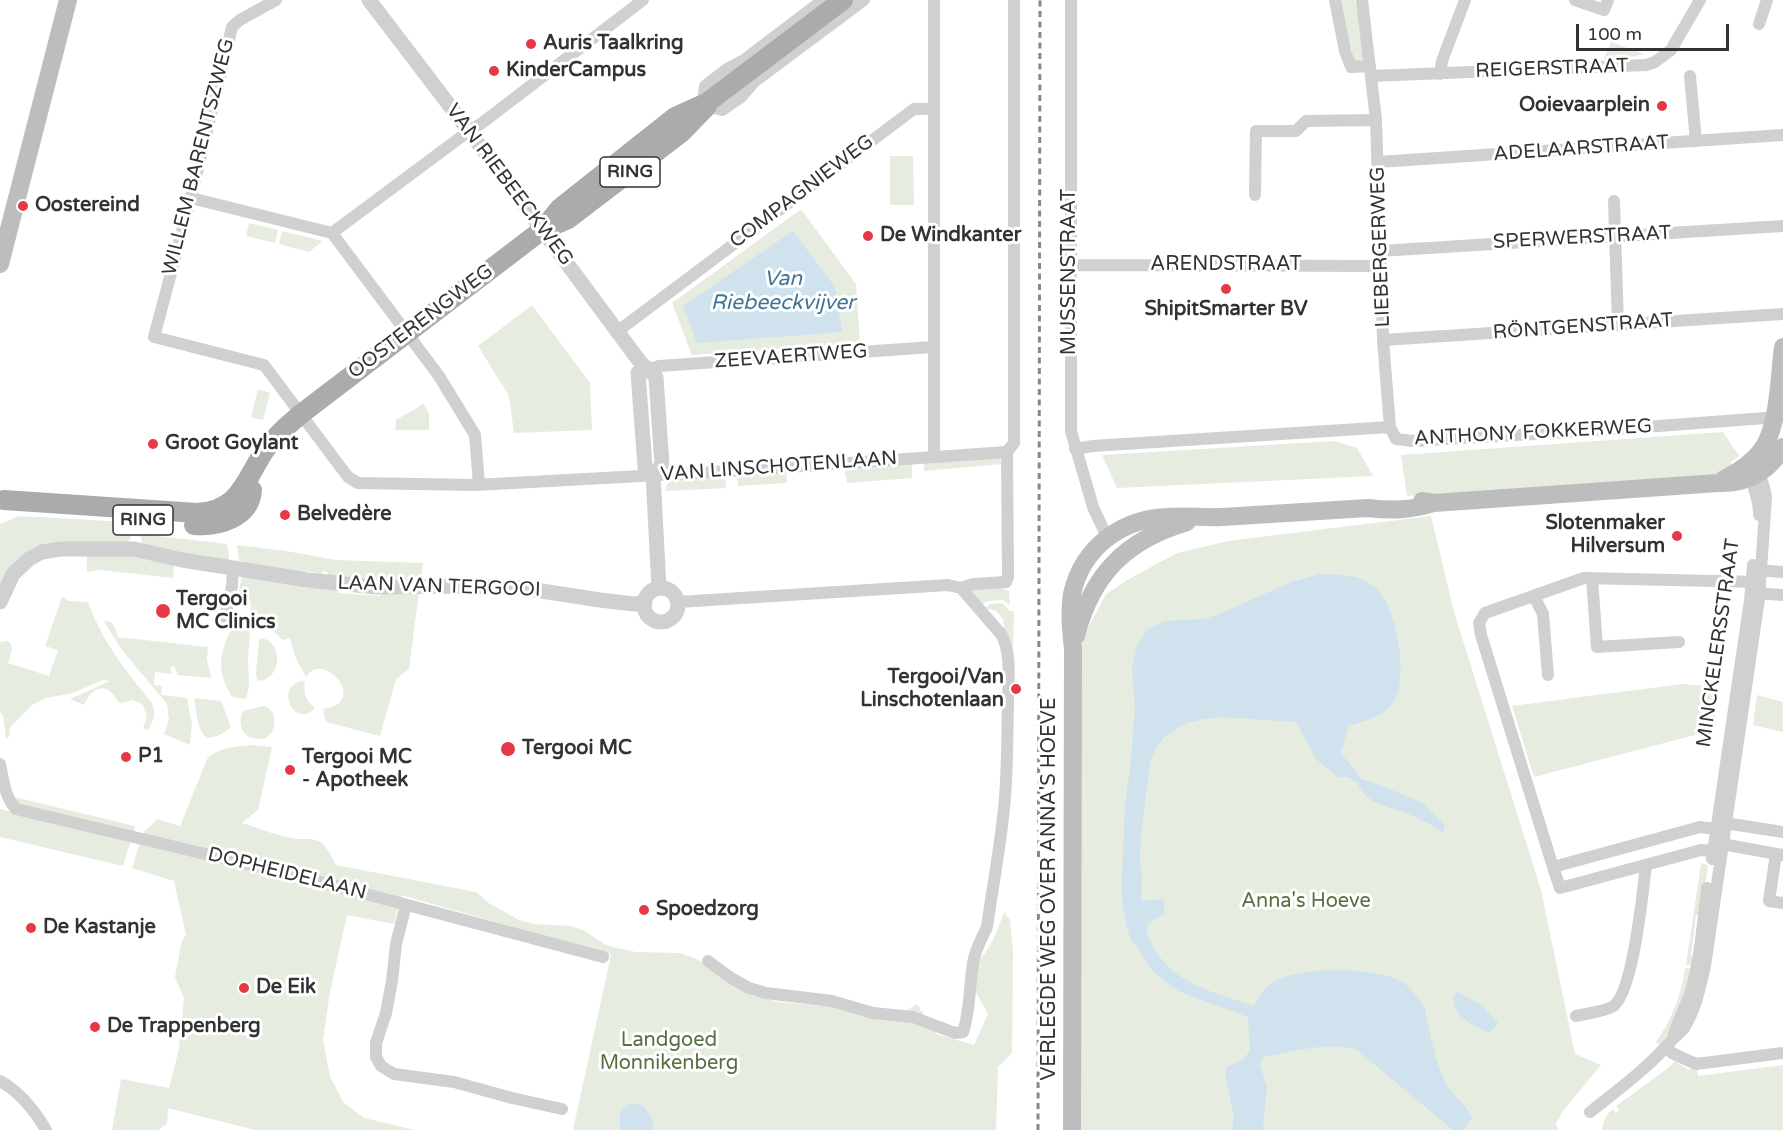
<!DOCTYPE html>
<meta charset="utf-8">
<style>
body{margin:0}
#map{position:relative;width:1783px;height:1130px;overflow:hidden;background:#fff;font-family:"Varela Round",sans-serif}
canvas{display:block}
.scale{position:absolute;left:1576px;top:24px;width:153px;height:27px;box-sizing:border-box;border:3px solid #333;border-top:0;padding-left:8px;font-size:18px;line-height:21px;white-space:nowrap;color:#333;-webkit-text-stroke:4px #fff;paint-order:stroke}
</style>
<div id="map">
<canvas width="1783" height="1130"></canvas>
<div class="scale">100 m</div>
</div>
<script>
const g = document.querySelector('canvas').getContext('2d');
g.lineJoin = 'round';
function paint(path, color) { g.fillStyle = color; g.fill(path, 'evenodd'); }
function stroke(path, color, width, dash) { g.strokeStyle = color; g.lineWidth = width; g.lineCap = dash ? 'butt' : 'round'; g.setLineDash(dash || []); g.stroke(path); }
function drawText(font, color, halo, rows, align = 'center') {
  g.font = font + ' "Varela Round",sans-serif'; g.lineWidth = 6; g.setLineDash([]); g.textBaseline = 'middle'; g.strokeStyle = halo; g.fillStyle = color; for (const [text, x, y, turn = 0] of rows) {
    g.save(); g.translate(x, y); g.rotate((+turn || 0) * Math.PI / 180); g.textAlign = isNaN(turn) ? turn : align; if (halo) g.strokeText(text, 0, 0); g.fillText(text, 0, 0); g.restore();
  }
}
paint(new Path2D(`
 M1339,0H1354L1358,4L1364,57L1361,63H1355L1338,3Z
 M1611,42L1644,54L1626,58L1604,59Z
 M890,156H913L914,205H890Z
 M800,210L803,212L856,284L860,343L692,355L672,303Z
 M249,223L278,230L275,243L246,236Z
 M282,231L323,241L309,252L279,244Z
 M532,305L590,383L592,430L514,433L509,396L478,346Z
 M258,389L270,393L263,420L251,417Z
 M423,403L429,414V430H395L396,420C405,414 415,411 423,403Z
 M1723,432L1739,456L1731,462V471L1721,476L1407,496L1401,455Z
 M1334,441L1357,448L1373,476L1117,488L1102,455Z
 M999,458L1003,464L924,471V463Z
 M912,464V478L847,483L844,468Z
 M786,471L787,483L738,486L737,474Z
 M725,476L726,488L665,491L668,482L673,479Z
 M19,516L127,522L131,525V537L128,542L60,544L0,588V524Z
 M1431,516L1454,612L1541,890L1575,1054L1601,1065L1563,1111L1556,1123L1558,1130H1078L1082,644L1089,626L1106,594L1129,579L1177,553L1228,541Z
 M140,534L227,544L230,563L143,546Z
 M237,545L286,551L336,560L423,563L420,583L378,582L328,575L327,572L323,571L322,574L306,571L305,574L244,565L245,562L239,561Z
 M91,554L134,555L174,565L173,578L100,570L87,572V557Z
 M242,574L338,589V593L380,596L381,592H419L409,669L396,679L380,736L326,722L323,709C365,704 333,661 313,670C311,671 307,675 306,677L296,659L290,638L283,640L271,629L250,618L251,602L238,596Z
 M1002,588L1009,591L1010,605L1003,600L987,601L983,604L972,591L974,589Z
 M62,597L69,601L88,602C102,641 126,671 152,703C156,714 154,720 148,730L143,728L147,717L143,705L133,700L121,703L118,702C108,681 92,686 84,705L70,699L110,681L103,680L73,693L46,698L32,705L10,727L9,737L6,739L3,716L0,712V642L8,641L11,644L12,650L8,663L49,676L58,650L45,646Z
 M1002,603L1010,611H1014L1013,649L1009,636L1004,628L1003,619L996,611L986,608L990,604Z
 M104,621L111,622L115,628L118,637L208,647L207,659L211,678L178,675L174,666L170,667L172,674L155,672L154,685L162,686L161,695L187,698L192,725L190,745L164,734L169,720L167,704L122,650Z
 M233,625L250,629L248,659L249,686L246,699L232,697C216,669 219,654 233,625Z
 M262,638C283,643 282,676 261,681L257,679L256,674L259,640Z
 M301,681L305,682C303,694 306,701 315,708C297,729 273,690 301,681Z
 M1682,684L1717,687L1714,730L1534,777L1512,706Z
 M1757,695L1783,702V732L1753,725Z
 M194,698L221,701L231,727C223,734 217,737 207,738C196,729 197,711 194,698Z
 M264,706C277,709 278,730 267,737C265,739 260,739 258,739C242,738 237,724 243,711Z
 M251,745L272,747L258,810L242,823C258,828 285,839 301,839C308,839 313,838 320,842C327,847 332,857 336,865L476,892L490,904L519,920L534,924L571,926L585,931L606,945L617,948L636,952L680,953L699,960L716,974L741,990L751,995L779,1002L835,1007L896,1017L917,1004L936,1034L974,1045L988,1014L965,973C988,956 995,938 1004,912L1010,920L1013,951L1012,1053L998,1067L996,1130H573L611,955L401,895L394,924L347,915L330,992L323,1039L330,1077L344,1103L364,1118L415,1130H255L168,1108L167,1124L158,1130H112L121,1079L169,1088L179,1049L184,998L175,977L182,940L186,935L174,881L132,868L143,833L157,819L180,826L207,759C218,747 235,747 251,745Z
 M14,797L135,826L134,832L17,804Z
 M0,809L131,840L123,866L0,837Z
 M1701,863L1708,865L1701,915H1696L1691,957L1695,958L1693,965H1686Z
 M1685,968L1692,969L1673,1026L1660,1045L1656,1042C1672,1019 1681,996 1685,968Z
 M1675,1061L1687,1069H1697L1698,1076L1783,1065V1130H1602C1603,1121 1606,1114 1613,1109L1616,1113L1619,1110L1616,1106L1667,1069Z`), '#e6ecdf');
paint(new Path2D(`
 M793,231L835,287L842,332L697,343L683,306Z
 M1321,574C1340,574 1359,575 1374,586C1396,603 1409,675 1395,699C1386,715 1366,722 1349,725L1341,753L1361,779L1369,781L1421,802L1445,825L1443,832C1433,826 1423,820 1413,816C1394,807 1365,806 1358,783L1348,777H1338L1316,759L1296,722L1222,717L1204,719L1187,723L1165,736L1156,748L1150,762L1141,834L1140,859L1142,876L1141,901L1163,899L1165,914C1150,921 1142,924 1150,941C1170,983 1210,991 1251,1005H1254C1259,997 1264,988 1272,983C1296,966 1380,966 1404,983C1413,990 1420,1000 1425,1009C1431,1034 1434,1063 1447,1085C1454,1097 1468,1106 1472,1118L1463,1130H1453L1357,1050C1332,1041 1290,1052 1264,1057L1260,1065L1267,1087L1263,1130H1232L1234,1116L1225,1075L1227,1067L1244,1059L1250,1050L1248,1017L1180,992L1163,980L1150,968L1135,944L1131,941L1126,924L1122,899V876L1125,805L1131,761L1135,705L1132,669L1137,645L1147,630L1156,625L1164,621L1204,619L1220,614L1291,582Z
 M1457,991L1482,1006L1498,1023L1489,1033C1475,1026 1443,1012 1457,991Z
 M630,1103L643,1106L651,1117L654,1130H622L620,1128V1112Z`), '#cfe2ee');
stroke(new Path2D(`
 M276,0L240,20L232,27L191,198L154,337L264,365L348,477L358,483L476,485L732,471L1007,452
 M1071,0V431L1093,507L1107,537
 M1335,0L1345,51L1351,67L1370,66
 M1362,0L1376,120L1383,340L1390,427
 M1575,0L1604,10L1608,0
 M1759,24L1767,0
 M1440,74L1442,61L1465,0
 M1371,76L1646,65L1655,62L1671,50L1700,0
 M1690,76L1696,141
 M703,102L705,86L727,69L744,60L823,0
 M707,106L722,110L741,97L754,82L864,0
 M1378,162L1783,135
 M1255,195L1256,131H1296L1306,121L1376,120
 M191,198L332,233L439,376L475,435L479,484
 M1614,201L1618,325
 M332,233L469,131L482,123L643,0
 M1380,251L1783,226
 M1070,265L1381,266
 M618,331L914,109H934
 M1383,340L1783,314
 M649,369L659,366L933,347
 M1075,449L1093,446L1390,427L1396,439L1413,441L1618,429L1779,417
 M1007,452L1014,443V0
 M934,456V0
 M1750,470C1751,486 1760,499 1759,515
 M1754,570L1783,572
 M1592,578L1597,647L1679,642
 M1752,593L1783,595
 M1534,596L1543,614L1548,675
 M678,602L948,585L961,588L973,584L1006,582L1008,577L1007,452
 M225,617L232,586L233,568
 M0,764C3,779 5,798 16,809L302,877L603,957
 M1783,832L1725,823L1716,829L1700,827L1553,867L1560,888L1701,850L1713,851L1722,844L1783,855
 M1776,854L1769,901L1783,903
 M1712,859L1750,600L1753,565
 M1553,867L1481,635L1479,623L1485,613L1584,578L1758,582
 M406,905L396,944L392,981L386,1013L376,1043V1057L381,1066L394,1074L454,1082L512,1098L562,1109
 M708,961L731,978L749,988L766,993L832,1001L873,1013L913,1017L955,1033L963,1032C971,1008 969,982 974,958C977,947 982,937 987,927C992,891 999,854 1003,817C1008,779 1007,740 1008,702C1008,680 1012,653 1001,634L961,588
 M1576,1016C1587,1013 1602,1012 1612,1007C1633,996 1643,890 1646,865
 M1673,1037C1677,1022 1685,1009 1690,994C1700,963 1703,921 1707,888
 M1666,1047L1672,1053L1696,1064L1783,1053
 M0,1081C20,1092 35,1111 46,1130
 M1590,1112C1618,1090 1648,1068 1671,1041C1675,1036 1681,1033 1684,1028C1696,1009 1700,987 1705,966L1759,599L1766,497C1764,486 1762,477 1754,469`), '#d0d0d0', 12);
stroke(new Path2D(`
 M369,0L469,131L640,362L656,377L662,465L653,475L659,588
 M649,369L638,373L645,467L653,475
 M644 605a17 17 0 1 1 34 0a17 17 0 1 1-34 0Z
 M0,602L13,574L29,559L42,552L61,549H134L182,560L233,568L308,580L375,587L477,586L522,588L600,600L634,604L645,603`), '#d0d0d0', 15);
stroke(new Path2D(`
 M0,264L68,0
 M1724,479C1738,472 1751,464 1761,451C1779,428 1779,377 1783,347
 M1422,501L1434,503L1718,483C1746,484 1769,472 1783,447
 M1076,636C1092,574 1126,540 1187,522
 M1072,1130L1073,649C1071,631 1069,612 1072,594C1082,548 1121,519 1167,517C1186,515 1204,518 1222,517C1271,514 1320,511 1368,508C1392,511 1411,510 1434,503`), '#bdbdbd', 18);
stroke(new Path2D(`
 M545,229L568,219L682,132L707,106
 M4,500L197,513C240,511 245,480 265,450C275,436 288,425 301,414L542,230L560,208L675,117L708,102L843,0
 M194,525C218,527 250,518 252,490`), '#ababab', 20);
stroke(new Path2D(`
 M1038,1130L1040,0`), '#888', 3, [6, 4.5]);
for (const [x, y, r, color] of [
 [531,44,6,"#e63946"],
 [494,71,6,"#e63946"],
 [1662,106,6,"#e63946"],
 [23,206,6,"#e63946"],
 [868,236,6,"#e63946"],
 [1226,289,6,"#e63946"],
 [153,444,6,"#e63946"],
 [285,515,6,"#e63946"],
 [1677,536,6,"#e63946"],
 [163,611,8,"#e63946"],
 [1016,689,6,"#e63946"],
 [508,749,8,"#e63946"],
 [126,757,6,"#e63946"],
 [290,770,6,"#e63946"],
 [644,910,6,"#e63946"],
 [31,928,6,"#e63946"],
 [244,988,6,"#e63946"],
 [95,1027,6,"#e63946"]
]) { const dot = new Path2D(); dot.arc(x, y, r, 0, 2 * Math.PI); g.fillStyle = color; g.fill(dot); stroke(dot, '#fff', 2); }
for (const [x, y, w] of [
 [630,172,60],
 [143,520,60]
]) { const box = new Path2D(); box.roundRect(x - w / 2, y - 15, w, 30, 4.5); g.fillStyle = '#fff'; g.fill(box); stroke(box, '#333', 1.5); }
drawText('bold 18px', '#333', null, [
 ["RING",630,172],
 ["RING",143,520]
]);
drawText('bold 20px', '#333', '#fff', [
 ["Auris Taalkring",543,44],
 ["KinderCampus",506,71],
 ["Ooievaarplein",1650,106,"right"],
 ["Oostereind",35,206],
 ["De Windkanter",880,236],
 ["ShipitSmarter BV",1226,310,"center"],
 ["Groot Goylant",165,444],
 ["Belvedère",297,515],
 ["Slotenmaker",1665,524,"right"],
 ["Hilversum",1665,547,"right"],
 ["Tergooi",176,600],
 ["MC Clinics",176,623],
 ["Tergooi/Van",1004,678,"right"],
 ["Linschotenlaan",1004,701,"right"],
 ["Tergooi MC",522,749],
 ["P1",138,757],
 ["Tergooi MC",302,758],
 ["- Apotheek",302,781],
 ["Spoedzorg",656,910],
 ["De Kastanje",43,928],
 ["De Eik",256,988],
 ["De Trappenberg",107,1027]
], 'left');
drawText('20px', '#333', '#fff', [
 ["REIGERSTRAAT",1552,69,-2],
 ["ADELAARSTRAAT",1581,149,-4],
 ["WILLEM BARENTSZWEG",199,157,-76],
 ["VAN RIEBEECKWEG",509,185,53],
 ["COMPAGNIEWEG",802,192,-37],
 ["SPERWERSTRAAT",1582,238,-3],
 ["LIEBERGERWEG",1381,247,-92],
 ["ARENDSTRAAT",1226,265],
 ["MUSSENSTRAAT",1070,272,-90],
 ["OOSTERENGWEG",421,322,-37],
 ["RÖNTGENSTRAAT",1583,327,-4],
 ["ZEEVAERTWEG",791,357,-4],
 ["ANTHONY FOKKERWEG",1533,433,-3],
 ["VAN LINSCHOTENLAAN",779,467,-4],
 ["LAAN VAN TERGOOI",439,587,2],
 ["MINCKELERSSTRAAT",1719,643,-82],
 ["DOPHEIDELAAN",287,874,14],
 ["VERLEGDE WEG OVER ANNA'S HOEVE",1050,889,-90]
]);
drawText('20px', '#56703f', '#fff', [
 ["Anna's Hoeve",1306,902],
 ["Landgoed",669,1041],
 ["Monnikenberg",669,1064]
]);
drawText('italic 21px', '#3f7597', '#fff', [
 ["Van",783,279],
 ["Riebeeckvijver",783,303]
]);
</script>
